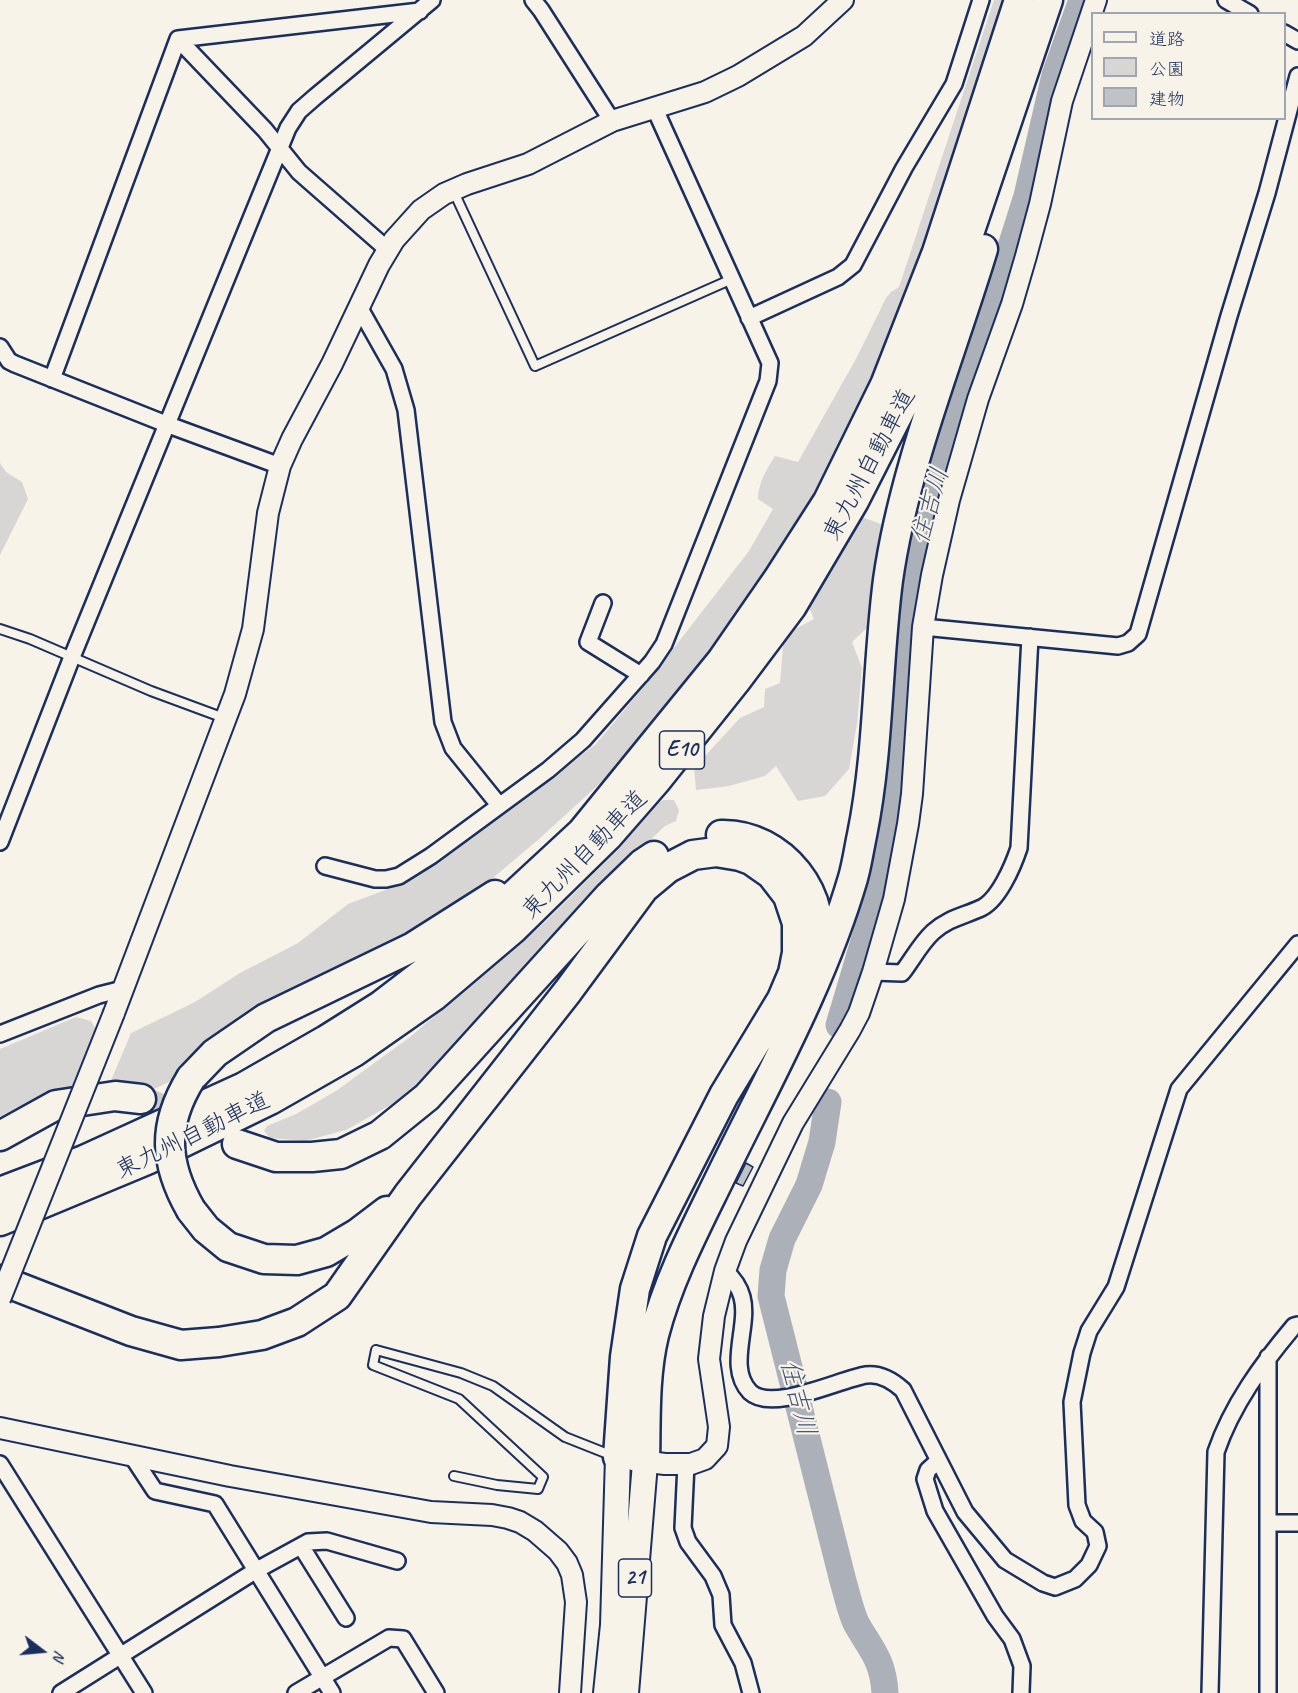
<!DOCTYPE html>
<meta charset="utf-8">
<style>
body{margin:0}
#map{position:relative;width:1298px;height:1693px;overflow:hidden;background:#f7f3e8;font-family:Caveat,"Klee One",sans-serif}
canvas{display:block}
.legend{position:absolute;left:1091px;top:12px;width:195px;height:108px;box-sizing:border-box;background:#f7f3e8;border:2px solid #9fa5b1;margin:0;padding:8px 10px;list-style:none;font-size:18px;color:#1b2f5e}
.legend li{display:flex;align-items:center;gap:12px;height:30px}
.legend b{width:30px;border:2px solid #9fa5b1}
.north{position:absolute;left:12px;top:1621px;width:60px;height:60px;-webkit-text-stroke:4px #f7f3e8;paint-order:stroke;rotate:106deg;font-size:16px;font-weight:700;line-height:24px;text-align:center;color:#1b2f5e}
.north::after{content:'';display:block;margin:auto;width:21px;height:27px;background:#1b2f5e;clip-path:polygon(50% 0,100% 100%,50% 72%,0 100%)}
</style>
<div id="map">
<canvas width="1298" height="1693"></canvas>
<ul class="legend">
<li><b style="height:8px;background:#f7f3e8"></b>道路</li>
<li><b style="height:16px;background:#d7d6d4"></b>公園</li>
<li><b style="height:16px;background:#c0c3c5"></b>建物</li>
</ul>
<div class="north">N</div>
</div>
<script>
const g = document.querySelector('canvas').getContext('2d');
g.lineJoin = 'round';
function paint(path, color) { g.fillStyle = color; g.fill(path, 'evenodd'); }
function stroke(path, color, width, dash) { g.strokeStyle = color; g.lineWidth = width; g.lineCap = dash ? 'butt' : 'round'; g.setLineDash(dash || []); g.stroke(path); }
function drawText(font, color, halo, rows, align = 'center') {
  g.font = font + ' Caveat,"Klee One",sans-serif'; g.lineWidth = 4.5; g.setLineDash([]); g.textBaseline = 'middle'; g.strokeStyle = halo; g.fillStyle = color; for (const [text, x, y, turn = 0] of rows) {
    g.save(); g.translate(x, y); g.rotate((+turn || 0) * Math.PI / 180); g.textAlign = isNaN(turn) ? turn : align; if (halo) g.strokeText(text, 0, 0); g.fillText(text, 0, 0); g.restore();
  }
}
paint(new Path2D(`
 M994,0H1007L928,254L825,491L728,631L619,766L539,839L429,932L249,1017L199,1046L169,1082L150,1091L110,1083L131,1033L195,1002L240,973L298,943L348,904L404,883L497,818L596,744L646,684L749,551L773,509L758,499C758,483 767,469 775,456L798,462L857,357L886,298L891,292L899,287Z
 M0,463L6,472L22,482L28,499L0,555Z
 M859,516L889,527L876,558L870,625L852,642L862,668L857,724L849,769L825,796L798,801L776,766L765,776L729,786L696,790L694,768L740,718L764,707L765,689L780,683L784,635L814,619L808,605Z
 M663,800H674L679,810L676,821L665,826L645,845L453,1057L403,1098L346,1130L305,1141L270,1138L264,1131L267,1126L296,1114L336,1091L410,1037L543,924L618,850L653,807Z
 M76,1017L91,1021L97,1031C92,1047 84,1073 72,1086C60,1099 19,1110 0,1117V1049Z`), '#d7d6d4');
stroke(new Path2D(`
 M839,1025L875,904L890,822L898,739L904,640L915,563L933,492L1027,196L1055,75L1082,0
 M828,1102L822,1142L809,1185L782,1239L773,1270L771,1296L843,1581C847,1594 850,1610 856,1623C871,1650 883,1659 885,1693`), '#acb0b9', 27);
const building = new Path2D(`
 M746,1163L753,1167L743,1186L736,1183Z`);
paint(building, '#c0c3c5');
stroke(building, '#1b2f5e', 1.5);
stroke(new Path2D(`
 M141,1099L196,1125`), '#cbcccc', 28, [28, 14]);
const service = new Path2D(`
 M453,190L535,366L732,279
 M0,629L30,639L151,691L224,718
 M454,1476L497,1485L538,1489L543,1477L459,1399L373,1365L376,1350L461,1373L493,1386L565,1437L613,1456`);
const minor = new Path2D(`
 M533,0L541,10L612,121
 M1226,0L1250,14
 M1284,33L1298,41
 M178,39L265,130L299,172L388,250
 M359,307L394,369L406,410L443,722L453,748L499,805
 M749,318L838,277L853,265L904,168L954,84L981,0
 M0,347L9,361L15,364L166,424L280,466
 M52,379L178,39L420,11
 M603,603L588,642L641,675
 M923,627L1118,646L1128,643L1138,634L1229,316L1267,193L1298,76
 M0,842L72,657L288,128L299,111L315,97L432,0
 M325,866L375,879H386L399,876L431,856L548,770L583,740L652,662L664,644L768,381L770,363L654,107
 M873,972L902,973C912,960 921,943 933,932C947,919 963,916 979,909C998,902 1013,866 1019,848L1030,637
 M0,1034L99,995L123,989
 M725,1271C733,1278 739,1286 742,1297C750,1326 726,1367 750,1392C772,1413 840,1379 866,1375C881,1373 893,1381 903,1390L965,1512L1005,1560L1043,1583L1055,1587L1075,1579L1089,1565L1098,1546L1095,1532L1083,1521L1077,1505L1072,1402L1082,1353L1089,1331L1116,1287L1179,1089L1298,944
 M132,1456L155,1491L215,1504L332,1693
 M938,1461L928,1470L925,1479L935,1511L995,1616L1012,1639L1022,1666L1021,1693
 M0,1464L144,1693
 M686,1464L683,1528L688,1542L713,1576L721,1595L723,1625L743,1663L751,1693
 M1268,1523H1298
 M301,1546L346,1618
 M61,1693L255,1571L308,1542L327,1541L397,1561
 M296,1693L389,1638L403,1639L436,1693
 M1210,1693L1216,1452C1232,1405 1262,1364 1294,1326L1298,1325
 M1268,1693V1357`);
const tertiary = new Path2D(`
 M114,1013L235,694L253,629L268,513L280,466L292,439L332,364L379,265L394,240L421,210L444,194L467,184L528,164L612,121L705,92L738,76L804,36L843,0
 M0,1428L230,1476L431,1512L492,1515L508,1518L520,1522L535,1531L558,1551L567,1563L572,1575L576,1602L570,1693
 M633,1460L665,1464H691L705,1459L717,1446L719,1427L709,1359L714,1316L725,1271L736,1241L793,1123L850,1030L859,1013L873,972L894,899L908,824L912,794L923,627L932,575L949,500L978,399L1012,304L1026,256L1040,204L1062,101L1096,0`);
const primary = new Path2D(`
 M606,1693L613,1625L618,1457
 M626,1693L645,1463`);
const motorway = new Path2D(`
 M721,835C781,833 833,897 814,955
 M191,1078L215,1053L266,1018L413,947L495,895
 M0,1136L56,1105L115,1096L141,1099
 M237,1144L276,1157H312L341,1154L380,1135L427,1097L609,896L642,864L654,856
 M0,1192L84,1160L244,1087L326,1040L380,1006L461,944L582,832L722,660L778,579L828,501L885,385L937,252L1019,0
 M191,1210L206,1229L228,1247L264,1259L297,1260L326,1252L358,1233L387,1211
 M0,1221L149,1159L270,1100L354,1052L434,996L513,929L608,836L656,781L735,682L792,606L854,501L910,391L957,269L1048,0
 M0,1280L131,1331L181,1345L219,1342L262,1335L297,1322L337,1296L408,1195L568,991L644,888L668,868L693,855L716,852L740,856L751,860L771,874L788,896L797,923V953L793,973L782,999L724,1095L652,1236L635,1289L625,1357L618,1457
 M645,1463C646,1421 644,1376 654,1335C668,1281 694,1231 718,1182C766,1083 822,984 853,878C857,864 859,849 862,835C879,751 877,665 888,580C904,467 950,358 983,249`);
stroke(service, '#1b2f5e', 12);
stroke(minor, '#1b2f5e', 20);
stroke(tertiary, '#1b2f5e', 24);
stroke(primary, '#1b2f5e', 28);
stroke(motorway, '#1b2f5e', 33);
stroke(service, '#f7f3e8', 8);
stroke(minor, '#f7f3e8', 15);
stroke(tertiary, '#f7f3e8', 20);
stroke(primary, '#f7f3e8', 24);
stroke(motorway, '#f7f3e8', 28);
const tertiaryBridge = new Path2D(`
 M0,1299L114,1013`);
const motorwayBridge = new Path2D(`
 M191,1078C162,1125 164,1163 191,1210`);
stroke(tertiaryBridge, '#1b2f5e', 24, []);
stroke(motorwayBridge, '#1b2f5e', 33, []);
stroke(tertiaryBridge, '#f7f3e8', 20);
stroke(motorwayBridge, '#f7f3e8', 28);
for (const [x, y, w] of [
 [682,750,45],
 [635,1578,33]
]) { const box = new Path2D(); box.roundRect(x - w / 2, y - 19, w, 38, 4.5); g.fillStyle = '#f7f3e8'; g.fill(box); stroke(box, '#1b2f5e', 1.5); }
drawText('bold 22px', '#1b2f5e', null, [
 ["E10",682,750],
 ["21",635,1578]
]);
drawText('24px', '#1b2f5e', '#f7f3e8', [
 ["東九州自動車道",870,465,-62],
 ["東九州自動車道",585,855,-46],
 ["東九州自動車道",193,1136,-26]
]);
drawText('italic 26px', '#465679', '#f7f3e8', [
 ["住吉川",931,506,-74],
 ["住吉川",797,1398,76]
]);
</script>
